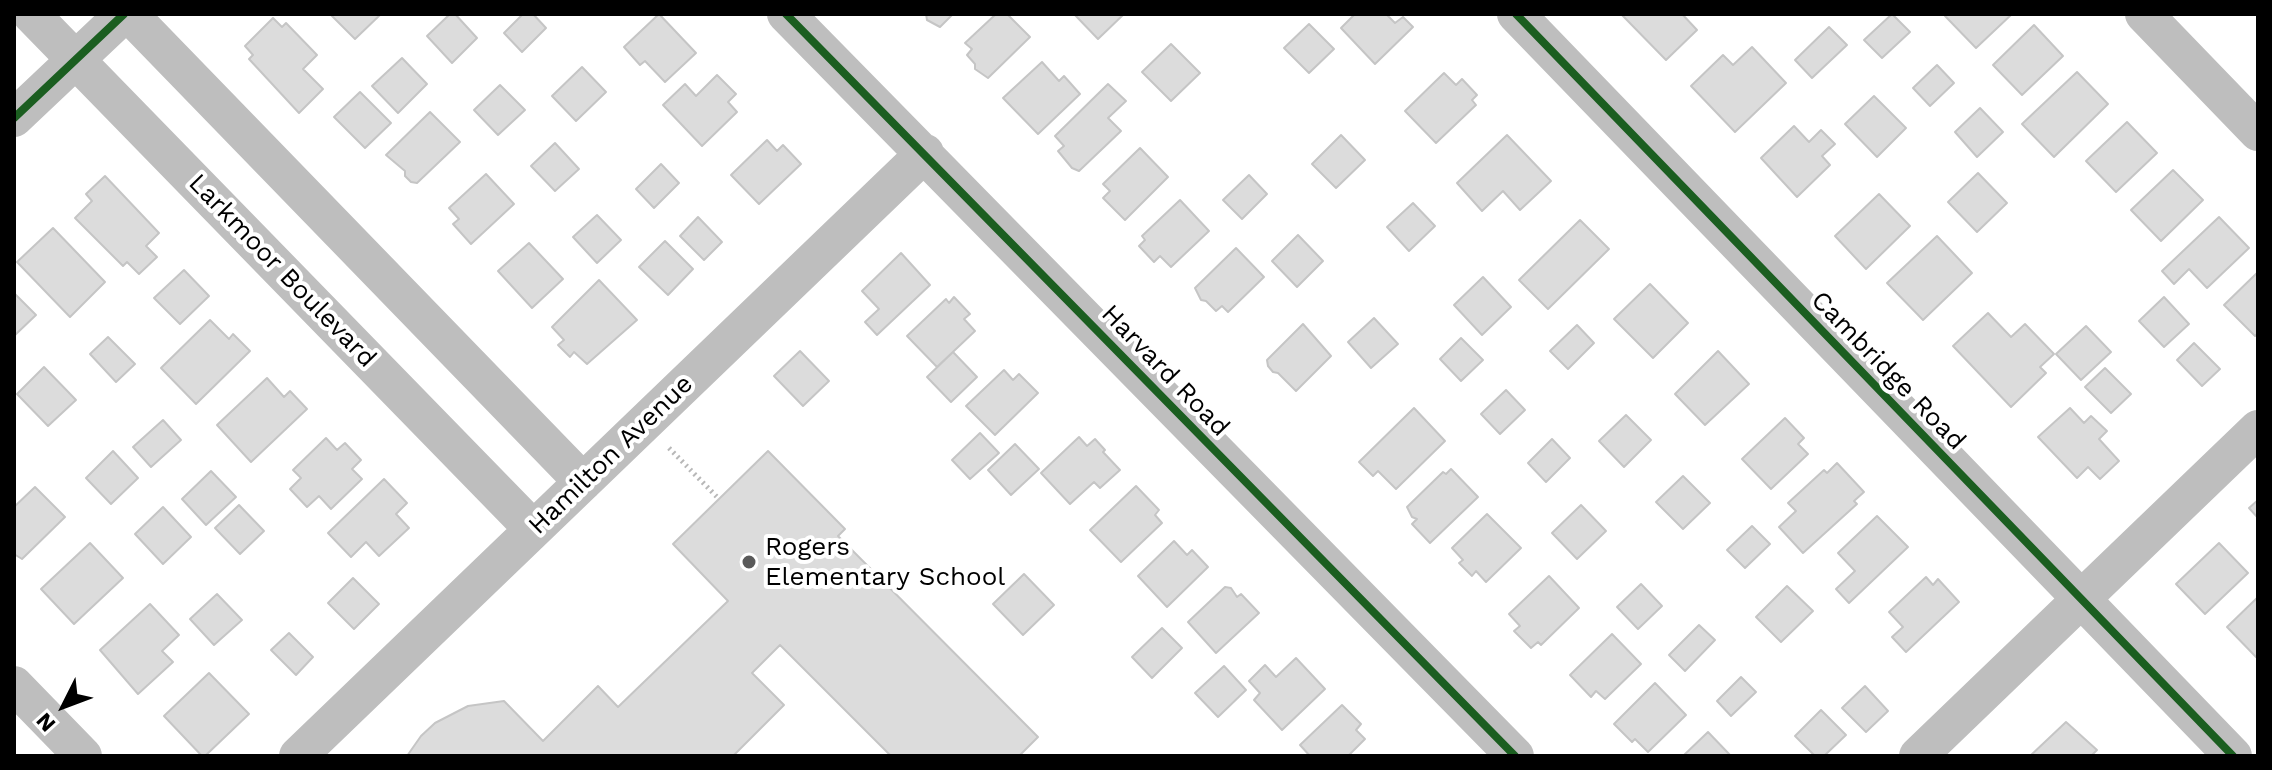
<!DOCTYPE html>
<style>
body{margin:0}
#map{position:relative;width:2272px;height:770px;overflow:hidden;background:#fff;font-family:"Work Sans",sans-serif}
canvas{display:block}
.frame{position:absolute;inset:0;border:16px solid #000;pointer-events:none}
.north{position:absolute;left:24px;top:666px;width:80px;height:80px;-webkit-text-stroke:6px #fff;paint-order:stroke;rotate:228deg;font-size:22px;font-weight:700;line-height:32px;text-align:center;color:#000}
.north::after{content:'';display:block;margin:auto;width:28px;height:36px;background:#000;clip-path:polygon(50% 0,100% 100%,50% 72%,0 100%)}
</style>
<div id="map">
<canvas width="2272" height="770"></canvas>
<div class="frame"></div>
<div class="north">N</div>
</div>
<script>
const g = document.querySelector('canvas').getContext('2d');
g.lineJoin = 'round';
function paint(path, color) { g.fillStyle = color; g.fill(path, 'evenodd'); }
function stroke(path, color, width, dash) { g.strokeStyle = color; g.lineWidth = width; g.lineCap = dash ? 'butt' : 'round'; g.setLineDash(dash || []); g.stroke(path); }
function drawText(font, color, halo, rows, align = 'center') {
  g.font = font + ' "Work Sans",sans-serif'; g.lineWidth = 8; g.setLineDash([]); g.textBaseline = 'middle'; g.strokeStyle = halo; g.fillStyle = color; for (const [text, x, y, turn = 0] of rows) {
    g.save(); g.translate(x, y); g.rotate((+turn || 0) * Math.PI / 180); g.textAlign = isNaN(turn) ? turn : align; if (halo) g.strokeText(text, 0, 0); g.fillText(text, 0, 0); g.restore();
  }
}
const building = new Path2D(`
 M330,14H381L355,39Z
 M450,14H455L477,38L452,63L427,36Z
 M523,14H533L546,28L522,52L504,33Z
 M659,14L696,53L665,82L645,61L640,65L624,47Z
 M926,14H953L940,27L927,20Z
 M996,14H1007L1030,37L988,78L975,69V64L967,55L972,49L965,43Z
 M1074,14H1124L1098,39Z
 M1355,14H1386L1395,23L1403,17L1413,27L1375,64L1341,28Z
 M1621,14H1682L1697,30L1666,60Z
 M1892,14L1910,32L1882,58L1864,40Z
 M1947,14H2012L1976,48L1945,16Z
 M273,18L282,27L286,23L317,55L303,69L323,89L299,113L249,59L253,55L245,46Z
 M1309,24L1334,49L1309,73L1284,48Z
 M2034,25L2063,56L2022,95L1993,65Z
 M1829,27L1847,45L1812,78L1795,60Z
 M1171,44L1200,73L1171,101L1142,72Z
 M1752,47L1786,83L1735,132L1691,86L1723,55L1733,65Z
 M402,58L427,84L398,113L372,86Z
 M1042,62L1059,81L1064,76L1080,94L1038,134L1003,98Z
 M1937,65L1954,83L1930,106L1913,88Z
 M582,67L606,92L576,121L552,96Z
 M2077,72L2108,104L2054,157L2022,124Z
 M1444,73L1456,85L1462,79L1477,95L1472,100L1476,105L1436,143L1405,111Z
 M717,75L736,94L728,102L737,112L702,146L663,105L685,84L696,96Z
 M1108,84L1126,101L1108,118L1121,131L1079,171L1072,168L1058,151L1064,146L1055,136Z
 M500,85L525,110L498,135L474,110Z
 M360,92L391,123L365,148L334,117Z
 M1874,96L1906,128L1877,157L1845,124Z
 M1980,108L2003,132L1977,157L1955,132Z
 M430,112L460,142L417,183L411,182L405,176V171L386,155Z
 M2127,122L2157,153L2116,192L2086,161Z
 M1794,126L1809,142L1821,130L1835,144L1822,156L1830,165L1797,197L1761,158Z
 M1341,135L1365,160L1336,188L1312,164Z
 M1507,135L1551,181L1520,210L1503,191L1482,211L1457,183Z
 M767,140L777,151L783,145L801,164L759,204L731,175Z
 M555,143L579,169L555,191L531,166Z
 M1140,148L1168,177L1125,220L1103,198L1110,191L1103,184Z
 M661,164L679,183L654,208L636,189Z
 M2173,170L2203,200L2161,241L2131,210Z
 M1978,173L2007,203L1977,232L1948,202Z
 M486,174L514,204L471,244L453,224L459,219L449,208Z
 M1249,175L1267,194L1242,219L1223,200Z
 M105,176L159,233L146,246L157,257L139,274L127,262L123,266L75,218L92,201L86,194Z
 M1879,194L1910,226L1866,269L1835,236Z
 M1180,200L1209,231L1171,267L1160,256L1154,262L1139,246L1145,240L1142,236Z
 M1413,203L1435,226L1409,251L1387,227Z
 M597,215L621,240L597,263L573,237Z
 M698,217L722,242L704,260L680,236Z
 M2219,217L2249,248L2207,288L2189,269L2174,284L2162,271Z
 M1580,220L1609,249L1548,309L1519,280Z
 M53,228L105,282L70,317L17,262Z
 M1298,235L1323,261L1297,287L1272,261Z
 M1937,236L1972,273L1923,320L1887,283Z
 M665,241L693,269L668,295L639,267Z
 M529,243L563,279L532,308L498,271Z
 M1236,248L1264,277L1228,312L1222,306L1216,311L1206,301L1201,300L1195,288Z
 M901,253L930,285L877,335L865,322L879,309L862,291Z
 M184,270L209,296L180,324L154,298Z
 M2258,272V333L2255,336L2224,305Z
 M1483,277L1511,307L1482,335L1454,305Z
 M599,280L637,320L587,364L574,352L570,357L558,345L564,340L552,327Z
 M1650,284L1688,323L1653,358L1614,319Z
 M14,293L36,315L14,336Z
 M954,297L970,314L964,319L975,331L937,367L907,336L946,299L949,303Z
 M2164,297L2189,324L2164,347L2139,321Z
 M1988,313L2011,337L2025,324L2054,354L2040,367L2046,373L2011,407L1953,346Z
 M1374,318L1398,344L1371,368L1348,342Z
 M210,320L229,339L233,334L250,351L196,404L161,368Z
 M1303,324L1331,356L1296,391L1278,373L1273,372L1268,366L1267,360Z
 M1577,325L1594,343L1568,369L1550,351Z
 M2086,326L2111,352L2081,380L2056,354Z
 M108,337L135,364L116,382L90,354Z
 M1461,338L1483,360L1461,381L1440,359Z
 M2194,343L2220,369L2202,386L2177,360Z
 M800,351L829,381L803,406L774,376Z
 M1718,351L1749,384L1705,425L1675,394Z
 M953,352L977,377L951,402L927,377Z
 M44,367L76,400L48,426L17,394Z
 M2105,368L2131,394L2111,413L2085,387Z
 M1004,370L1013,380L1019,374L1038,393L995,435L966,406Z
 M267,378L284,397L290,391L307,409L251,462L217,425Z
 M1506,390L1525,410L1500,434L1481,414Z
 M1414,408L1445,441L1396,489L1378,471L1373,476L1359,462Z
 M2070,408L2084,423L2091,416L2107,431L2099,439L2119,461L2100,479L2088,467L2077,478L2038,437Z
 M1626,415L1651,440L1624,467L1599,441Z
 M1785,418L1804,438L1798,444L1808,454L1771,489L1742,459Z
 M163,420L181,440L151,467L133,447Z
 M980,433L999,453L970,479L952,460Z
 M1079,437L1087,446L1095,439L1105,450L1103,452L1120,470L1100,488L1094,482L1070,504L1041,473Z
 M326,438L337,450L345,443L361,460L352,469L362,479L331,509L319,496L307,507L290,489L301,478L293,470Z
 M1552,439L1570,458L1546,482L1528,463Z
 M1015,444L1039,469L1011,495L988,470Z
 M113,451L138,478L111,504L86,478Z
 M768,451L845,529L838,536L1038,737L1019,756H891L780,645L752,673L784,705L733,756H407L421,736L435,723L468,706L504,701L543,741L598,686L618,707L728,601L673,544Z
 M1837,463L1864,492L1854,501L1857,504L1803,553L1779,527L1796,511L1788,503L1824,470L1827,473Z
 M1451,469L1478,497L1430,543L1412,524L1417,519L1412,517L1407,507L1443,472L1446,474Z
 M211,471L236,497L206,525L182,499Z
 M1683,476L1710,503L1683,529L1656,502Z
 M384,479L407,503L396,514L409,528L379,556L366,542L351,557L328,533Z
 M1136,486L1159,510L1155,515L1162,523L1121,562L1090,530Z
 M35,487L65,517L22,559L14,554V507Z
 M2258,500V518L2249,508Z
 M239,505L264,531L240,554L215,528Z
 M1581,505L1606,531L1577,559L1552,533Z
 M163,507L191,537L163,564L135,534Z
 M1487,514L1521,548L1486,582L1476,571L1472,576L1459,563L1463,560L1452,548Z
 M1877,516L1908,547L1849,603L1836,589L1855,571L1838,553Z
 M1752,526L1770,544L1745,568L1727,550Z
 M1174,541L1187,555L1192,550L1208,567L1167,607L1138,576Z
 M90,543L123,578L74,624L41,589Z
 M2219,543L2248,573L2205,614L2176,584Z
 M1024,574L1054,605L1023,635L993,604Z
 M1549,576L1579,608L1541,645L1538,642L1531,648L1514,631L1520,626L1509,614Z
 M1926,577L1933,585L1938,579L1959,602L1906,652L1892,637L1903,627L1889,612Z
 M353,578L379,604L354,629L328,603Z
 M1641,584L1662,606L1638,629L1617,607Z
 M1787,586L1813,611L1781,642L1756,617Z
 M1225,587L1231,588L1237,597L1241,594L1259,613L1216,653L1188,622Z
 M217,594L242,620L214,645L190,619Z
 M2258,597V655L2256,657L2227,627Z
 M150,604L179,635L162,651L173,662L138,694L100,650Z
 M1699,625L1715,640L1685,671L1669,655Z
 M1162,628L1182,648L1152,678L1132,657Z
 M289,633L313,657L296,675L271,650Z
 M1612,634L1641,664L1605,699L1596,691L1591,697L1570,675Z
 M1296,658L1325,689L1282,730L1254,700L1260,693L1249,681L1265,665L1276,677Z
 M1224,666L1246,690L1218,717L1195,693Z
 M209,673L249,714L205,756H202L164,716Z
 M1741,677L1756,692L1731,716L1717,701Z
 M1655,683L1686,715L1648,752L1635,739L1632,742L1614,724Z
 M1865,686L1888,711L1866,732L1842,708Z
 M1342,705L1361,724L1356,730L1365,739L1348,756H1310L1300,745Z
 M1821,710L1846,735L1824,756H1815L1795,736Z
 M2066,722L2097,750L2091,756H2030Z
 M1708,732L1731,756H1683Z`);
paint(building, '#dcdcdc');
stroke(building, '#c5c5c5', 2);
stroke(new Path2D(`
 M669,448L719,499`), '#b8b8b8', 5, [2, 4]);
stroke(new Path2D(`
 M31,14L533,529
 M129,14L583,482
 M786,14L1515,756
 M1516,14L2233,756
 M2144,14L2258,132
 M14,118L124,14
 M14,685L83,756
 M298,756L925,153
 M1918,756L2258,429`), '#bebebe', 38);
stroke(new Path2D(`
 M786,14L1515,756
 M1516,14L2233,756
 M14,118L124,14`), '#1b5e20', 8);
for (const [x, y, r, color] of [
 [749,562,8,"#595959"]
]) { const dot = new Path2D(); dot.arc(x, y, r, 0, 2 * Math.PI); g.fillStyle = color; g.fill(dot); stroke(dot, '#fff', 3); }
drawText('26px', '#000', '#fff', [
 ["Larkmoor Boulevard",282,271,46],
 ["Harvard Road",1165,371,46],
 ["Cambridge Road",1888,371,46],
 ["Hamilton Avenue",611,455,-44]
]);
drawText('26px', '#000', '#fff', [
 ["Rogers",765,547],
 ["Elementary School",765,577]
], 'left');
</script>
